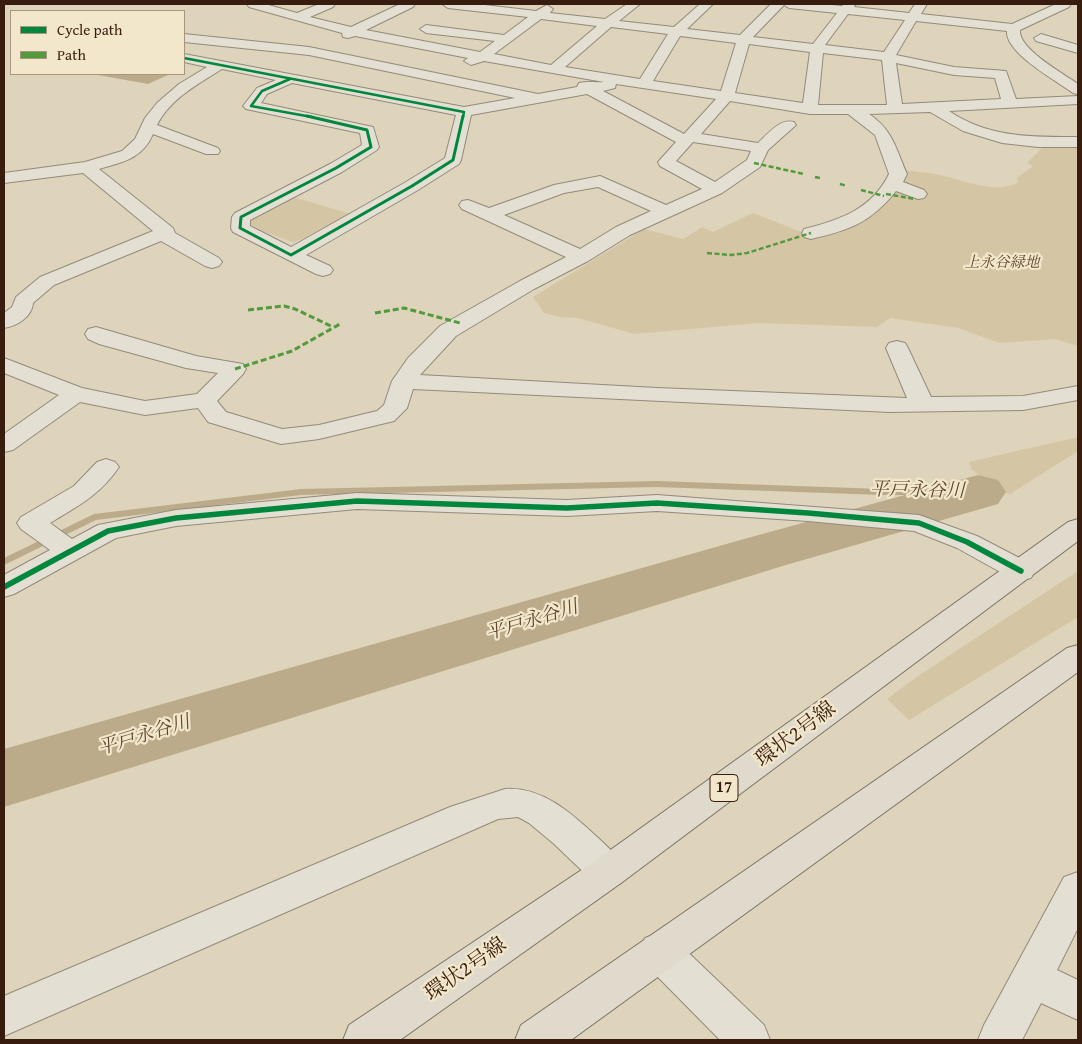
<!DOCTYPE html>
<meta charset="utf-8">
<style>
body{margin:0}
#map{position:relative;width:1082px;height:1044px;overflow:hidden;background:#ddd4bb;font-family:"Gentium Book Plus",serif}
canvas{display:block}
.frame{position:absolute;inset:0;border:5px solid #381c0e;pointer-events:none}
.legend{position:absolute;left:10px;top:10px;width:175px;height:65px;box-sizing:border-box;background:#f2e7ca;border:1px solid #a8967f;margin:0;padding:6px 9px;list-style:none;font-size:15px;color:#381c0e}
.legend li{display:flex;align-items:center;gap:10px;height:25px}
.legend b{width:25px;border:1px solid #a8967f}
</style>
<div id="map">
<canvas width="1082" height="1044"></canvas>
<div class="frame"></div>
<ul class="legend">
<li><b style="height:6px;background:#00873e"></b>Cycle path</li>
<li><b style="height:6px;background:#529a3c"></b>Path</li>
</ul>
</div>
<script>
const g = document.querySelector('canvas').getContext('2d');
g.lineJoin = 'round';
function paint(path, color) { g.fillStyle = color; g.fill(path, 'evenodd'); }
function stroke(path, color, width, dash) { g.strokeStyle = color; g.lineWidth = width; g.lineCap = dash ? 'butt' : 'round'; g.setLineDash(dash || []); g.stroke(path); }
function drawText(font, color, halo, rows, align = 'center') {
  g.font = font + ' "Gentium Book Plus","Noto Serif JP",serif'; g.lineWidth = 4.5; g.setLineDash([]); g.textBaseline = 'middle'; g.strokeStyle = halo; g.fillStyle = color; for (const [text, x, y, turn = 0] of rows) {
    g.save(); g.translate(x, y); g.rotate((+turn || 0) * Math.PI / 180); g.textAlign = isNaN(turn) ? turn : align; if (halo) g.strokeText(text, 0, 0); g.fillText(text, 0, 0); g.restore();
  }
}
paint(new Path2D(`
 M1078,143V346L1055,339L1000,343L958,328L890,318L877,327L759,323L634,334L578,318L561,317L544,313L533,297L644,229L683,239L702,227L713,232L753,213L812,236L844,231L880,205L904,170C914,172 925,172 935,174C957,178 998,196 1018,182L1017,178L1033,166L1027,163L1046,144Z
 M290,196L351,214L302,239L293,242L262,231L248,222L251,216Z
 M1078,437V451L1010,494L1004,493L972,470L969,462Z
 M1078,571V617L909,720L887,699L918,676Z`), '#d4c6a4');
paint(new Path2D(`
 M102,74H162L168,75L148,84L98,75Z`), '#bcab8b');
paint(new Path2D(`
 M657,481L882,489H978L983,492L978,495H882L657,487L301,495L96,520L4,565V558L94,514L301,489Z`), '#bcab8b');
paint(new Path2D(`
 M978,475L998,480L1006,492L998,504L786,565L4,807V749L744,539Z`), '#bcab8b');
const minor = new Path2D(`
 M247,4H265L297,13L319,4H335L333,7L310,17L351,27L400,4H415L413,7L366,30L480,52L495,41L426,33L420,29L426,25L504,35L528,17L448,8L442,4H476L536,11L547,5L553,9L550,13L605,19L627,4H640L619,21L674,27L700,4H713L687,29L740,35L771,4H821L842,6L844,4H856L854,7L909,13L915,4H927L921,14L1012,24L1056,4H1071L1069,7L1020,30C1018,49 1064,74 1078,84V94L1073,93C1057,81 1005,53 1007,31L916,21L896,55L954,67L1006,71L1016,99L1078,96V104L949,111C989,138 1032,137 1078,137V147H1038L1002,143L963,131L930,112L869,114C893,130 896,149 907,174L903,182L924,190L927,194L924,198L918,199L896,191C870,223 850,230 811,239L804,237L802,233L804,229C840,220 872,209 889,174L875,135L848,114H810L730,101L701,134L758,143C768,134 780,118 794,122L796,125L768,150L760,167L722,193L630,235L588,261L534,289L456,336L420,375L657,388L907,398L886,348L889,343L897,341L905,343L908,348L931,397L1023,396L1078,386V400L1023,410L889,412L413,389L407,408L394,421L319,439L281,444L208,422L198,408L145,415L80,402L13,450L4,452V434L59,395L4,373V358L82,388L145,401L197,394L218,373L186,368L99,344L88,339L85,334L88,329L96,327L196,356L243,364L246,369L243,374L217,401L226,412L282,429L319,425L377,411L384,405L392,381L408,358L440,326L520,281L566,257L462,209L459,205L462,201L468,200L489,208L554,185L600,176L666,205L702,189L660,166L658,162L676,142L587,94L471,115L461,160L459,164L418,190L306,255L330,266L333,270L330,274L323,276L316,274L233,232L231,228L232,217L235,213L330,164L362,145L360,133L246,109L243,106L257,88L276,80L222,69C198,84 170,99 157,125L218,148L220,151L218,154H206L153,134C142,159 123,162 99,169L173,228L175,233L219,258L222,262L219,266L212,268L205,266L161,241L54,285L33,303C32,317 17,326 4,328V313L12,307L16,297L40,277L153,231L83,173L4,183V173L85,162L122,151L135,139L145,118L157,103L179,84L207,67L184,62V54L464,107L515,98L309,55L184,42V34L309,47L538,94L577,87L579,83C587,81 595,83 604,82L484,61L471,65L464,61L468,58L355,36L348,38L343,37L342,33L249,7ZM784,5L789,8L837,13L813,44L753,37ZM848,14L905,20L884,52L825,45ZM541,19L597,26L551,65L494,54ZM611,27L668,34L640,79L565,67ZM680,36L736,43L721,91L653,81ZM749,44L810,52L803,103L735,93ZM823,53L882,60L887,105H818ZM896,63L954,75L995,78L1001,99L902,104ZM292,83L456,115L445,158L406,182L291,247L250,226V220L342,172L377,150L379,147L373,127L261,103L267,94ZM616,84L716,99L684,134L603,91L615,88ZM693,142L751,151L747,160L715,182L676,161ZM598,187L651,211L616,227L580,249L504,215L564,193Z
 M1041,34L1078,45V53L1036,41L1034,38Z
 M106,459L115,462L119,467C100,495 78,506 50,523L72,539L98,525L176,510L357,493L567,500L657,495L919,515L977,536L1031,564L1035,571L1031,578L1021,580L1011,578L957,548L914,531L808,521L657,511L567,516L357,509L176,526L116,538L14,594L4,597V575L50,550L21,529L17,523L21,517L74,486L97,462Z
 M505,789C542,786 572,814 597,837C609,848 620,858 627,872L621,883L608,888L595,883L553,843L529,823L518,817L498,819L4,1036V996L450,807Z
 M1078,872V928L1057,970L1078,980V1020L1041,1003L1022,1040H978L984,1025L1064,877Z
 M659,933L673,938L764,1025L770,1040H720L645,964L639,951L645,938Z`);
const major = new Path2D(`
 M1078,519V541L621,883L400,1040H343L349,1025L595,861L1068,522Z
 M1078,645V672L571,1040H515L521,1025L1067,648Z`);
stroke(minor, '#938a7a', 2);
stroke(major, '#7b7264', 2);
paint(minor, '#e4dfd3');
paint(major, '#dfdacb');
stroke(new Path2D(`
 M754,163L804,174
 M815,177L820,178
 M840,184L847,186
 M861,190L884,196
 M886,194L915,199
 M707,253L731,255L747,253L811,233`), '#529a3c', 2.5, [5, 2.5]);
stroke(new Path2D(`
 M248,310L284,306L295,309L333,327
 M375,313L404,308L460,323
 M235,369L292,351L340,324`), '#529a3c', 3, [6, 3]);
stroke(new Path2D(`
 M184,58L464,112L463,117
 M290,79L262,91L251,106L312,117`), '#00873e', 2.5);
stroke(new Path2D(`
 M307,116L367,130L371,147L336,168L241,217L240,228L291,255L412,186L453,160L463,116`), '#00873e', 3);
stroke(new Path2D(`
 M4,587L108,531L176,518L357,501L567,508L657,503L808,513L919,523L967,542L1021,571`), '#00873e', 5.5);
drawText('italic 15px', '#654b36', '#f2e7ca', [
 ["上永谷緑地",1002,263]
]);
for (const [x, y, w] of [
 [724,788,28]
]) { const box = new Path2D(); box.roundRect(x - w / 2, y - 13.5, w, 27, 4); g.fillStyle = '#f2e7ca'; g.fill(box); stroke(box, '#381c0e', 1); }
drawText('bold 16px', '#381c0e', null, [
 ["17",724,788]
]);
drawText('italic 19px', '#614833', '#f2e7ca', [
 ["平戸永谷川",917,491,1],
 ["平戸永谷川",532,621,-17],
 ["平戸永谷川",144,736,-17]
]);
drawText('21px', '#381c0e', '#f2e7ca', [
 ["環状2号線",796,735,-37],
 ["環状2号線",466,970,-35]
]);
</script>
